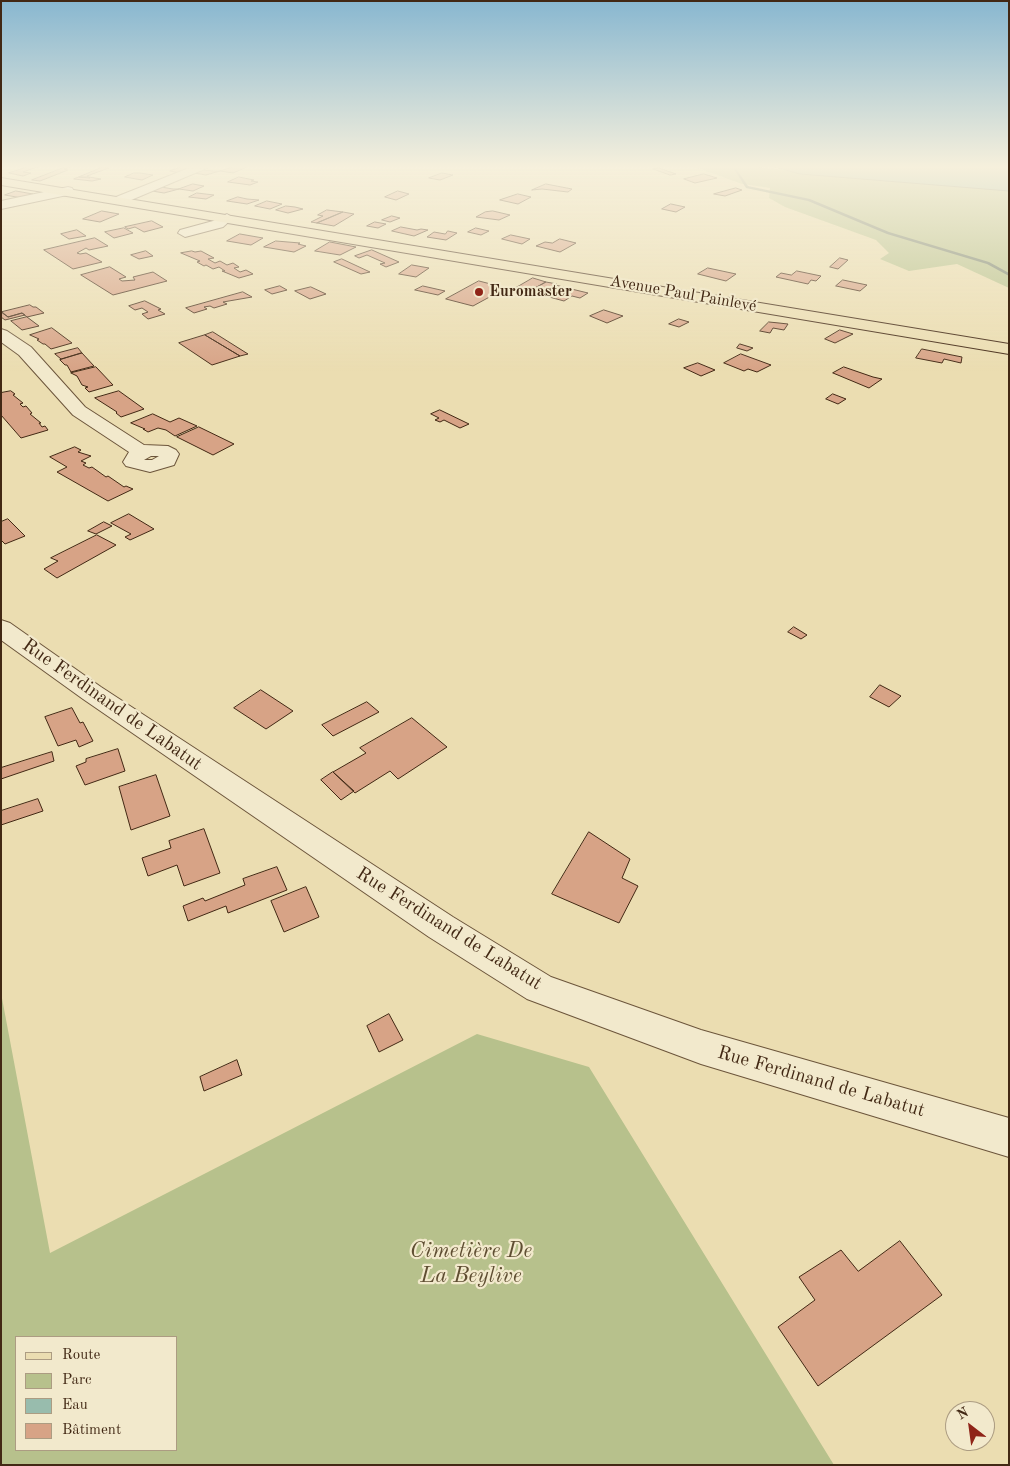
<!DOCTYPE html>
<meta charset="utf-8">
<style>
body{margin:0}
#map{position:relative;width:1010px;height:1466px;overflow:hidden;background:#ebddb1;font-family:"Old Standard TT",serif}
canvas{display:block}
.frame{position:absolute;inset:0;border:2px solid #422814;pointer-events:none}
.legend{position:absolute;left:15px;top:1336px;width:162px;height:115px;box-sizing:border-box;background:#f2e9cc;border:1px solid #ac9c82;margin:0;padding:6px 9px;list-style:none;font-size:15px;color:#422814}
.legend li{display:flex;align-items:center;gap:10px;height:25px}
.legend b{width:25px;border:1px solid #ac9c82}
.north{position:absolute;left:945px;top:1401px;width:50px;height:50px;box-sizing:border-box;background:#f2e9cc;border:1px solid #ac9c82;border-radius:50%;rotate:330deg;font-size:14px;font-weight:700;line-height:20px;text-align:center;color:#422814}
.north::after{content:'';display:block;margin:auto;width:18px;height:22px;background:#8f2418;clip-path:polygon(50% 0,100% 100%,50% 72%,0 100%)}
</style>
<div id="map">
<canvas width="1010" height="1466"></canvas>
<div class="frame"></div>
<ul class="legend">
<li><b style="height:6px;background:#ebddb1"></b>Route</li>
<li><b style="height:14px;background:#b7c18c"></b>Parc</li>
<li><b style="height:14px;background:#98bcad"></b>Eau</li>
<li><b style="height:14px;background:#d7a386"></b>Bâtiment</li>
</ul>
<div class="north">N</div>
</div>
<script>
const g = document.querySelector('canvas').getContext('2d');
g.lineJoin = 'round';
function paint(path, color) { g.fillStyle = color; g.fill(path, 'evenodd'); }
function stroke(path, color, width, dash) { g.strokeStyle = color; g.lineWidth = width; g.lineCap = dash ? 'butt' : 'round'; g.setLineDash(dash || []); g.stroke(path); }
function drawText(font, color, halo, rows, align = 'center') {
  g.font = font + ' "Old Standard TT",serif'; g.lineWidth = 4.5; g.setLineDash([]); g.textBaseline = 'middle'; g.strokeStyle = halo; g.fillStyle = color; for (const [text, x, y, turn = 0] of rows) {
    g.save(); g.translate(x, y); g.rotate((+turn || 0) * Math.PI / 180); g.textAlign = isNaN(turn) ? turn : align; if (halo) g.strokeText(text, 0, 0); g.fillText(text, 0, 0); g.restore();
  }
}
paint(new Path2D(`
 M692,166H743L1009,190V288L957,264L909,271L880,259L889,253L876,240L785,207L769,198L770,188L742,184Z
 M1,993L50,1253L477,1034L589,1067L834,1465H1ZM16,1337H176V1450H16Z`), '#b7c18c');
const water = new Path2D(`
 M772,166H1009V191L800,174Z`);
paint(water, '#98bcad');
stroke(water, '#768170', 1);
paint(new Path2D(`
 M732,166H734L748,186L810,199L889,232L989,262L1009,273V276L987,264L887,234L808,201L746,188Z`), '#768170');
const building = new Path2D(`
 M30,166H40L23,172L31,173L23,176L9,173Z
 M68,166L71,167L64,169L68,170L40,181L32,180Z
 M184,166L193,167L179,173L170,171Z
 M236,166L247,167L233,173L220,171Z
 M103,167L109,168L87,176L90,178L79,177Z
 M659,168L676,174L670,175L653,169Z
 M202,170L214,171H220L206,175L194,173Z
 M134,173H140L153,175L142,180L125,177Z
 M442,173L453,175L440,180L429,178Z
 M704,174L717,178L695,183L684,179Z
 M79,177H89L101,179L92,181L74,179Z
 M239,177L254,180L251,181L258,182L250,185L228,182Z
 M193,184L204,186L193,191L179,189Z
 M546,184L572,189L568,192L542,189L532,190Z
 M161,187L173,189H179L164,193L152,191Z
 M736,188L742,190L725,196L714,194Z
 M16,191L33,194L22,198L5,195Z
 M398,191L409,194L396,200L385,197Z
 M197,193L214,195L206,199L189,197Z
 M518,194L531,197L518,204L500,200Z
 M238,197L247,199L259,200L247,204L227,201Z
 M267,201L282,204L270,209L255,206Z
 M671,204L685,207L676,212L662,209Z
 M286,206L295,207L303,209L288,213L276,210Z
 M327,210L343,212L317,223L311,222L323,216L318,215Z
 M102,211L119,214L100,222L83,219Z
 M493,211L510,215L499,220L476,217L485,212Z
 M343,212L354,214L334,226L317,223Z
 M392,216L400,218L390,222L382,220Z
 M152,221L163,227L144,232L135,227L128,229L125,227Z
 M375,222L386,224L378,228L367,226Z
 M401,227L417,230L421,229L428,230L414,236L392,231Z
 M124,228L133,233L114,238L105,232Z
 M476,228L489,231L481,235L468,232Z
 M77,230L86,236L69,239L61,234Z
 M448,231L457,233L446,240L427,237L434,232L445,234Z
 M240,234L263,238L251,245L227,241Z
 M511,235L530,239L522,244L502,239Z
 M95,238L108,246L89,250L86,248L77,253L80,254L86,253L102,262L73,269L44,250Z
 M560,239L576,243L560,252L536,246L545,242L552,243Z
 M276,241L300,243L298,244L306,246L294,252L264,247Z
 M330,242L356,247L340,255L315,251Z
 M372,250L399,262L386,267L380,264L385,263L367,255L359,258L355,256Z
 M146,251L153,256L139,259L131,255Z
 M192,251L195,252L201,251L214,258L208,259L215,263L220,261L227,265L233,263L239,267L234,268L240,272L246,270L253,274L239,278L222,271H225L219,267L213,269L206,265L204,266L197,262L200,261L181,253Z
 M840,258L848,260L838,269L830,267Z
 M342,259L370,272L361,274L334,262Z
 M412,265L429,268L416,277L399,274Z
 M110,267L126,277L119,279L122,281L135,280L133,277L153,272L167,281L113,295L81,275Z
 M708,268L736,274L726,281L698,274Z
 M797,271L821,276L816,281L811,280L808,284L776,277L781,273L791,275Z
 M533,278L546,282L528,292L514,289Z
 M843,280L867,285L860,291L836,286Z
 M479,281L506,288L473,306L446,299Z
 M546,282L557,284L555,285L588,293L580,298L572,296L564,301L542,295L556,291L546,288L539,292L532,290Z
 M280,286L287,290L272,294L265,290Z
 M423,286L445,291L438,295L415,290Z
 M311,287L326,294L310,299L295,291Z
 M243,292L252,297L223,302L227,304L214,308L210,306L204,307L207,309L194,313L186,308Z
 M145,301L161,309L158,310L165,314L148,319L142,314L148,312L142,308L135,310L129,306Z
 M30,305L33,307H36L44,313L27,317L22,313L8,317L2,312Z
 M604,310L623,316L607,323L590,316Z
 M1,312L8,317L22,313L25,315L5,320L1,317Z
 M27,317L39,326L22,330L11,321Z
 M679,319L689,322L679,327L669,324Z
 M769,322L779,323L788,324L784,330L773,328L770,333L760,331Z
 M52,328L72,343L51,349L45,344H43L37,340L39,339L30,335Z
 M840,330L853,334L835,343L825,339Z
 M213,332L248,354L240,356L205,335Z
 M205,335L240,356L212,365L179,343Z
 M740,344L753,348L747,351L737,348Z
 M78,348L82,353L61,359L55,354Z
 M922,349L962,357L961,363L944,359L942,363L916,358Z
 M82,353L94,366L71,372L67,365H65L60,360Z
 M741,354L771,365L757,372L748,369L744,371L724,363Z
 M698,363L715,370L701,376L684,368Z
 M96,367L113,385L89,392L85,388L88,387L82,385L77,376L71,373Z
 M844,367L873,377L882,379L869,388L833,373Z
 M11,391L15,394L13,395L23,403L20,404L23,407L26,406L32,413L30,414L41,423H39L42,427L45,426L48,430L21,438L1,415V393Z
 M119,391L144,409L121,417L116,413L117,412L95,398Z
 M833,394L846,399L838,404L826,399Z
 M440,410L469,424L460,428L444,420L440,422L435,420L439,418L431,414Z
 M153,414L170,422L179,418L197,426L175,436L166,430L158,428L148,432L143,429H145L131,423Z
 M199,427L234,444L213,455L177,437Z
 M75,447L81,450L78,452L91,456L81,461L86,463L83,465L89,468L92,467L106,477L108,476L124,487L126,486L133,489L108,501L57,472L67,467L50,457Z
 M129,514L154,529L130,540L125,537L131,534L111,523Z
 M8,519L25,536L5,544L1,540V522Z
 M104,522L112,526L96,534L88,531Z
 M97,535L116,545L57,578L44,569L58,561L51,558Z
 M794,627L807,635L801,639L788,632Z
 M880,685L901,696L889,707L870,697Z
 M261,690L293,711L266,729L234,708Z
 M367,702L379,712L333,736L322,725Z
 M72,708L80,723L83,722L93,741L79,747L76,740L58,746L45,717Z
 M412,718L447,747L398,779L390,771L355,793L333,772L366,753L360,748Z
 M118,749L125,771L85,785L76,766L86,762V759Z
 M52,752L54,761L1,779V768Z
 M333,772L354,791L341,800L321,780Z
 M156,775L170,816L131,830L119,787Z
 M38,799L43,811L1,825V811Z
 M204,829L220,873L184,886L177,865L148,876L142,858L171,848L169,841Z
 M589,832L630,859L622,878L638,886L619,923L552,894Z
 M277,867L287,890L228,913L226,906L188,921L183,906L203,898L205,901L245,885L243,879Z
 M306,887L319,917L284,932L271,901Z
 M389,1014L403,1040L379,1052L367,1026Z
 M237,1060L242,1075L204,1091L200,1077Z
 M900,1241L942,1295L818,1386L778,1327L815,1300L799,1277L841,1250L858,1271Z`);
paint(building, '#d7a386');
stroke(building, '#422814', 1);
const minor = new Path2D(`
 M194,166H209L207,168L124,203H116L114,200L116,197Z
 M68,187L72,188L74,191L72,194L1,209V201Z
 M227,214L233,218L223,227L185,237L178,233L180,230L213,221Z
 M1,329L7,331L31,347L85,407L144,445L168,446L176,450L179,454L174,465L150,472L126,466L123,462L129,452L73,415L19,355L1,342ZM151,456H159L152,460H144Z
 M1,620L10,623L101,687L453,917L551,977L701,1030L1009,1118V1157L701,1064L527,999L429,937L83,699L1,640Z`);
const major = new Path2D(`
 M1,178L1009,344V354L1,185Z`);
stroke(minor, '#6c553b', 2);
stroke(major, '#422814', 2);
paint(minor, '#f2e9cc');
paint(major, '#ebddb1');
const sky = g.createLinearGradient(0, 0, 0, 371);
sky.addColorStop(0, '#88b7d0');
sky.addColorStop(0.45, '#f6f0dc');
sky.addColorStop(1, '#f6f0dc00');
g.fillStyle = sky;
g.fillRect(0, 0, 1010, 371);
for (const [x, y, r, color] of [
 [479,292,5,"#8f2418"]
]) { const dot = new Path2D(); dot.arc(x, y, r, 0, 2 * Math.PI); g.fillStyle = color; g.fill(dot); stroke(dot, '#f2e9cc', 2); }
drawText('bold 16px', '#422814', '#f2e9cc', [
 ["Euromaster",489,292]
], 'left');
drawText('16px', '#422814', '#f2e9cc', [
 ["Avenue Paul Painlevé",683,294,10]
]);
drawText('19px', '#422814', '#f2e9cc', [
 ["Rue Ferdinand de Labatut",112,705,35],
 ["Rue Ferdinand de Labatut",449,929,32],
 ["Rue Ferdinand de Labatut",821,1082,16]
]);
drawText('italic 22px', '#5f4e32', '#f2e9cc', [
 ["Cimetière De",471,1251],
 ["La Beylive",471,1276]
]);
</script>
